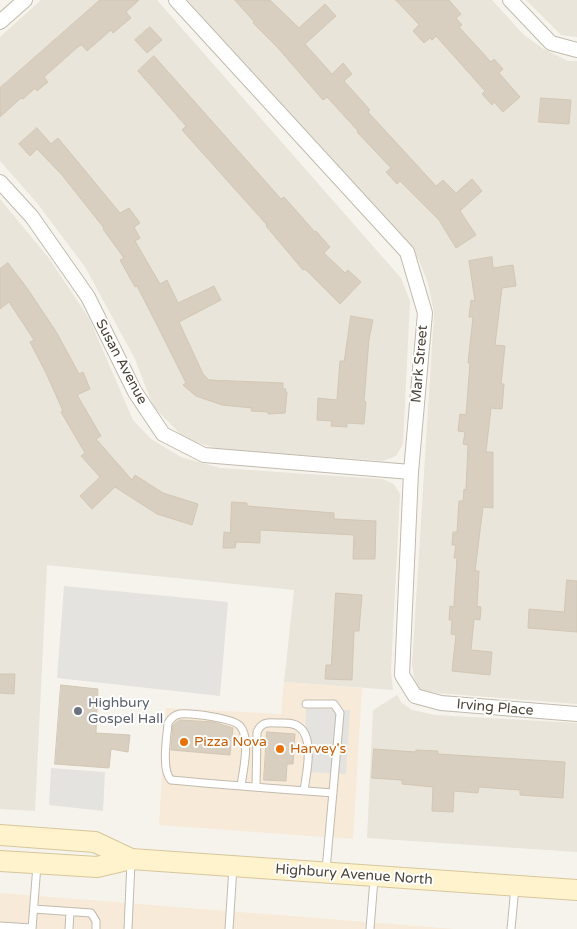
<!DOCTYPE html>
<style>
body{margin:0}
canvas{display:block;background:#f6f3ec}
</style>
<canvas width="577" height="929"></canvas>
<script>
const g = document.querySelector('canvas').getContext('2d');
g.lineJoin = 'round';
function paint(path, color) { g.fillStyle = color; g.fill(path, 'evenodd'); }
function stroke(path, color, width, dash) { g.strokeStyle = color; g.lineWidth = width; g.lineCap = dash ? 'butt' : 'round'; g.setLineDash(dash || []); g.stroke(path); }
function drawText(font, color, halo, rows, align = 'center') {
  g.font = font + ' "Varela Round",sans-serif'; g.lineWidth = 4; g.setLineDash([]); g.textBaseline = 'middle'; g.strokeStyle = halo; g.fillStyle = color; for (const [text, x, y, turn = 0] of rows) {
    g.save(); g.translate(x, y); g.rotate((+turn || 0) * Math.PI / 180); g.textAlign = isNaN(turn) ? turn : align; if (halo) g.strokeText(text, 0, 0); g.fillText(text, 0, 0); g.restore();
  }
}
paint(new Path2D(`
 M41,0H157L401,278L410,301L403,444L396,456L383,461L219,449L185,439L153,406L135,359L85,267L37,203L0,161V37Z
 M187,0H492L524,35L542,48L568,61H577V704L437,693L420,690L414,678L412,664L434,313L428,283L419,260Z
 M526,0H577V37L561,35Z
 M0,199L48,257L89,318L133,420L151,439L181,457L220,468L382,479L394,484L400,494L391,671L393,690L284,682L294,590L47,565L35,811L0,809Z
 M397,695L402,703L412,710L435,715L577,723V852L367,838L373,710Z`), '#eae5da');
paint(new Path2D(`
 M284,682L362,688L353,839L159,825L166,708L281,714Z
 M0,893L455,929H0Z`), '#f7ead8');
paint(new Path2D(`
 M64,586L228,602L220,696L57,678Z
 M306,708L350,710L346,774L304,772Z
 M51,768L105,772L103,811L49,805Z`), '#e5e3e0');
const building = new Path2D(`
 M100,0H139L126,12L131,18L113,33L111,30L87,51L82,45L79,46L44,77L48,82L37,91L35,88L23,99L21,98L0,117V88Z
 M235,0H270L299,28L325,4L336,16L305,44L332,74L343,63L352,74L344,81L370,110L368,112L436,186L443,180L456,193L472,179L482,191L460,211L476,235L456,248L439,220L400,181L397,184L386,172L391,168L357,132L358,131L327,97L323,100L278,48L253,23L254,22Z
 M396,0H449L461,14L456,18L462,25L459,27L491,62L494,59L503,69L499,73L520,97L503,112L494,102L492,105L482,94L485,91L436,36L432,40L430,38L424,43L413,31L419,25Z
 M150,27L162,40L147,53L135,40Z
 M154,56L281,199L284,197L315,232L316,231L330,247L324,253L345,273L348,270L361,282L340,304L305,269L303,270L266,226L267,225L182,130L186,126L138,71Z
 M541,98L571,100L569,124L539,122Z
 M37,128L51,144L58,138L120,213L129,208L140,223L134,227L140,238L135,241L160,284L167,280L178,303L214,286L221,300L179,322L203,374L209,380L283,383V389H286L285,392H287L285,413L268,414V412L251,411L252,408L222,405L196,396L183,385L186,383L157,325L137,286L135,287L120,260L124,258L103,229L104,228L62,175L37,149L30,156L19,144Z
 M492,257L493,268L513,265L516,286L502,288L495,345L505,346L501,384H504L502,409L491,408L486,452H493V508L483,507L475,571H479L477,606L481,607L480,620L474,619L471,650L492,652L490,675L452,671L456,635L451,634L452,620H449L450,606L454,607V604L457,558H454L456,545H452L453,532H457L459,501H463L464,489L466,490L468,445L463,444L465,432L458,431L460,414L466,415L470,363H468L473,317H469L471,300L475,301L469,261Z
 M8,263L27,288L57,333L79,374L83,372L90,389L77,395L101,436L96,439L132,480L135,475L163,493L198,504L192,525L157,514L115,487L92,509L80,496L100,477L81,456L85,453L61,412L63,411L46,373L30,342L34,340L9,302L0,309V269Z
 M351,316L373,320L369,339L364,401L366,402L364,424L347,423V427L331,426L332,421L317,420L318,398L337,400L340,361H344Z
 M232,502L247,503V506L334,513V519L376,521L375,559H353L354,535L260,530V543L236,542L235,548H223L224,532L230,533Z
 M567,580L577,581V632L528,628L529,609L564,612Z
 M336,593L362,595L359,631H354L352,680L325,679L326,665H331Z
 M0,674H15L14,694L0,693Z
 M61,685L98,689L96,733L130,735L128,752L111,749L109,768L55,764Z
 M180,720L213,722L233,728L230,755L171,750L173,725Z
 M267,732L295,734L293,764H287L286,781L264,780Z
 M374,749L416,752V750L438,751V754L565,762L563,798L520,795V790L479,787L478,793L454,791L453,812L432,811L433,787L402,784V780L372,778Z`);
paint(building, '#d8cfc1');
stroke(building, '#d3c7b4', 1);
const service = new Path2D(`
 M306,704H334L340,713L326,870
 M241,786C243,771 251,738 240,726C233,718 191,713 180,714C174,715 171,718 168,723C167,737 161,770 171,780C225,785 279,789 333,793
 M256,787L257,732C261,723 267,722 276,723C283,723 293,722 299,727C315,738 306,775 304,791
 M34,909L91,913L96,921V929
 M0,926L32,928
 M32,929L37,865
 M69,929L70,912
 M128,929L131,862
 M229,929L233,867
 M370,929L374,879
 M511,929L515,887`);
const minor = new Path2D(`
 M176,0L407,252L425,313L411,472L402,675L415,696L441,703L577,714
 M510,0L551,43L577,50
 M0,22L25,0
 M0,182L32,217L88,297L135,392L163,434L204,455L411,472`);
const secondary = new Path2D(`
 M0,835L95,842L131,859
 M0,861L97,867L131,859L577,890`);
stroke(service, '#c2bbae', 9);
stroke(minor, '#c2bbae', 16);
stroke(secondary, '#d6c79b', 22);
stroke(service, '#fff', 7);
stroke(minor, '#fff', 14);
stroke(secondary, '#fff3cd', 20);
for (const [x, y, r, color] of [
 [78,711,5,"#6b7280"],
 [184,742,5,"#e8710a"],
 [280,749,5,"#e8710a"]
]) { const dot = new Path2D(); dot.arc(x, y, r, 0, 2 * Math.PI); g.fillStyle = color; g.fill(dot); stroke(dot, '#fff', 2); }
drawText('14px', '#4b4439', '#fff', [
 ["Susan Avenue",121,362,62],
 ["Mark Street",420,364,-85],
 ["Irving Place",495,708,5],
 ["Highbury Avenue North",354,875,4]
]);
drawText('14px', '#5b616d', '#fff', [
 ["Highbury",88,703],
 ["Gospel Hall",88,719]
], 'left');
drawText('14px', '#c56008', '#fff', [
 ["Pizza Nova",194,742],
 ["Harvey's",290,749]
], 'left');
</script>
